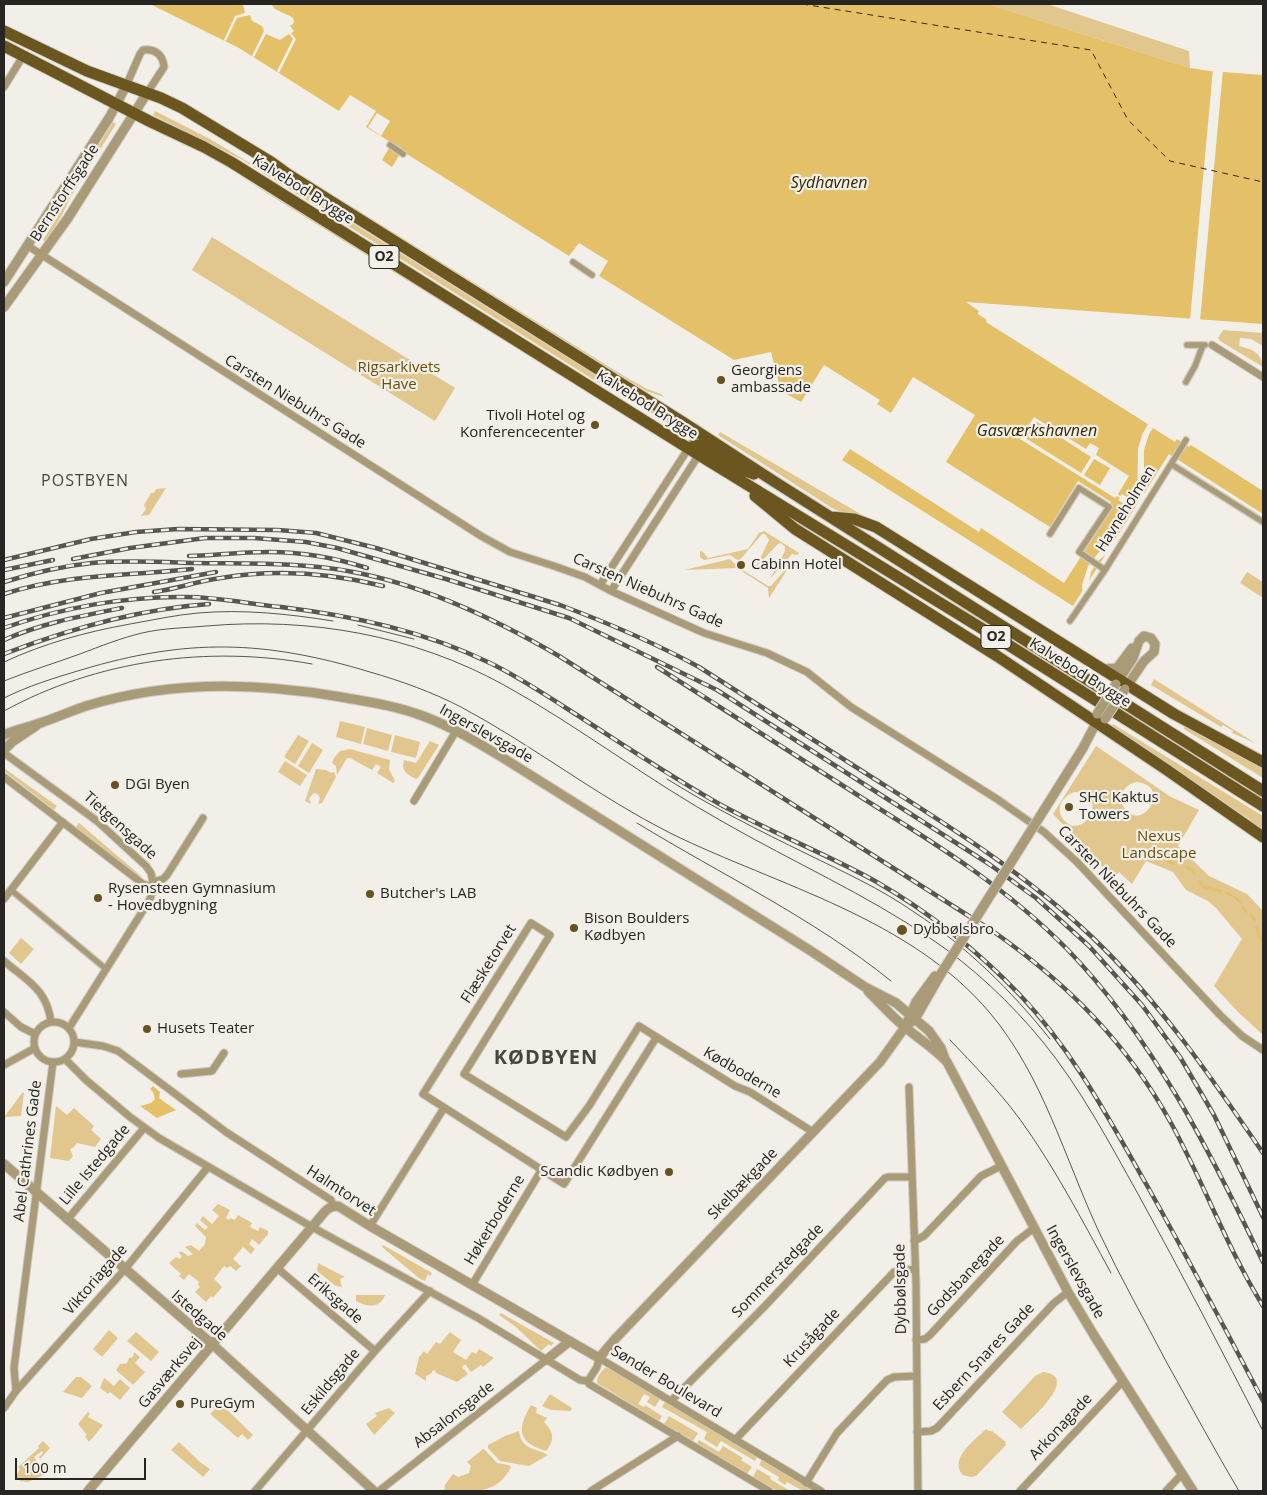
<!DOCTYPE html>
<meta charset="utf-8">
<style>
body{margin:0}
#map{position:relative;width:1267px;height:1495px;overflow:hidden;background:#f2efe8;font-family:"Open Sans",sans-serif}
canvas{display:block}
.frame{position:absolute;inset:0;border:5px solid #262522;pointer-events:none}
.scale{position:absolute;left:15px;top:1458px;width:131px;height:22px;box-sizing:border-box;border:2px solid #262522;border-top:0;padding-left:6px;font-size:15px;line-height:18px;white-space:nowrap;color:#262522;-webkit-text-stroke:4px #f2efe8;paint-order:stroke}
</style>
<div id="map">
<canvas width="1267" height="1495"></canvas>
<div class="frame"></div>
<div class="scale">100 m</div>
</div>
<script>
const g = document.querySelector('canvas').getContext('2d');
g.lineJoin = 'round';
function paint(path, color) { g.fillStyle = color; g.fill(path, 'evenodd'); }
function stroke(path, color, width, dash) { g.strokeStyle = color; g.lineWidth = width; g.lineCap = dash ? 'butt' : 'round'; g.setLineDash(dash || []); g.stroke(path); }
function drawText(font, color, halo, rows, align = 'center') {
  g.font = font + ' "Open Sans",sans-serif'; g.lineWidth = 4.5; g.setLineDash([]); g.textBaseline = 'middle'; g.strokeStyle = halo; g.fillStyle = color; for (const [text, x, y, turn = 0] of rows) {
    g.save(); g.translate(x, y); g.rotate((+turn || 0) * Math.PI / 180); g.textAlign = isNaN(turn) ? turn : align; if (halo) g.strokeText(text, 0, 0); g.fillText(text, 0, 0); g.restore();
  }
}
paint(new Path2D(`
 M988,4H1047L1189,51L1190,68Z
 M195,109L624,376L647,389L661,394L664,397L646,391L623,377Z
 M155,111L210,139L263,171L285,181L679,427L678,430L618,392L599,383L241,159L153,115Z
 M113,122L116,124L70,198L62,215L46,242L43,240L60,213L79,176Z
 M236,174L308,217L577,386Z
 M212,237L455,388L435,421L192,270Z
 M1223,330L1263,333V346L1251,339L1240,338L1239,346C1252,349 1261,352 1263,367L1220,341L1218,338Z
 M720,432L869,519L845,514L832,508L718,435Z
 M166,488L149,515L141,516L146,509L144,505L151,493H154L156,489Z
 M764,531L799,553L798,555L792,554L770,579L785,551V547L781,543L778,544L756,567L769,540L765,534H762L739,561L730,555L704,560L700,557V551L703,552L708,558L748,549L759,533Z
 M795,558L769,598L768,588L737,568L684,570L730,559L738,567L768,586H771Z
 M1247,572L1263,582V598L1240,583Z
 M1154,679L1255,743L1232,733L1233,731L1223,725L1221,727L1151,685Z
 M340,721L365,727L361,744L336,737Z
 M1113,724L1263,816V831L1249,819L1155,755L1111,727Z
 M1184,727L1211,739L1263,766V778L1184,729Z
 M367,728L392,735L388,751L363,744Z
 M298,735L309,741L295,764L284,757Z
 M395,735L420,742L416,758L391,752Z
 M430,741L439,745L418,778L416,779C407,774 401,772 404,760L416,763Z
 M312,743L323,750L309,773L298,766Z
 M1096,746L1171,797L1199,810L1178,846L1209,876L1247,894L1263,911V1035L1237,1011L1214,986L1242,939L1216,908L1208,901L1186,890L1173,872L1146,861L1132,884L1119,872L1114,879L1053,814ZM1136,782C1173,785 1143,833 1125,809C1116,797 1124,785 1136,782ZM1075,792C1112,796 1082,843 1063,819C1055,808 1063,795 1075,792Z
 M350,749L390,760L389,769L395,781L393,783L377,773L381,767L376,764L372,770L350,758H347L337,775L336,766L332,763L334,758L340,751Z
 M285,761L307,775L300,786L278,772Z
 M4,768L57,806L54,810L4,771Z
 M316,769L326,770L331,773L334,772L336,777L322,803L318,804L320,798L318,794L314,793L309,798L311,804L305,801Z
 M79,823L141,876L139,877L76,827Z
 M21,938L34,949L21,964L9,953Z
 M23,1092L24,1093L21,1116L4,1117Z
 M56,1106L67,1115L74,1108L94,1126L91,1130L101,1139L95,1147L77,1143L73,1148L70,1149L73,1156L69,1161L50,1158Z
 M218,1204L230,1210L226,1218L229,1220L230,1218L235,1220L238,1215L252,1223L250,1227L258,1231L260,1227L268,1231V1234L259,1245L252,1239L249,1244L255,1249L251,1254L243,1247L233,1259L241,1266L236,1271L230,1266L227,1268L224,1266L214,1279L222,1287L213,1298L211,1296L206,1302L195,1292L200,1287L198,1285L199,1282L189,1274L184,1280L179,1276L181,1274L169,1263L176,1257L180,1259L182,1256L179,1253L181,1251L188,1256L193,1254L185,1247L191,1245L199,1251L205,1244L206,1237L195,1226L197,1223L205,1230L208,1227L200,1220L203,1216L212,1224L219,1216L212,1210Z
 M383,1245L432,1273L430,1276L428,1274L425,1281L420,1279L382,1247Z
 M318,1263L345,1277L340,1279L342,1287L336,1286L317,1271Z
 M356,1295H385C380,1309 366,1307 356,1301Z
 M501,1313L554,1343L551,1346L549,1344L541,1351L516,1327L499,1315Z
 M109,1330L118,1338L102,1357L93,1349Z
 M136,1332L159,1352L151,1361L127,1341Z
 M450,1332L461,1340L453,1352L466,1360L472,1352L476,1354L479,1349L494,1358L483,1367L481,1365L471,1372L465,1364L462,1367L468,1374L457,1382L436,1373L435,1370L432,1371V1373L426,1376V1381L415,1374L419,1357L424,1351L427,1354L436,1342L440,1344Z
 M134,1352L140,1357L135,1363L145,1372L133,1385L116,1370L120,1364L127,1363L129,1358L133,1357Z
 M607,1367L660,1399L655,1407L647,1402L650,1397L644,1394L638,1404L644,1407L645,1405L662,1416L659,1421L597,1383C596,1378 602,1369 607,1367Z
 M1043,1372C1081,1376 1031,1419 1021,1429L1002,1412L1035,1376Z
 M76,1377H81L92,1386L82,1398L63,1392Z
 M104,1378L114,1386L120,1379L130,1388L120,1400L110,1392L108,1394L100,1388Z
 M550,1394L572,1408L571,1411L551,1410L542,1406Z
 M216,1399L253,1435L248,1440L242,1434L238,1438L210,1414L215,1409L211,1406Z
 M665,1402L758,1456L755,1461L721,1441L717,1447L704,1439L707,1432L662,1407Z
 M531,1405L537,1408L536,1413L547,1418L544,1422C553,1432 556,1439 546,1451C517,1442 517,1429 531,1405Z
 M389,1408L395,1413L374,1435L366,1424L377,1416L375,1413Z
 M88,1412L90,1413L88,1417L103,1425L89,1442L85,1436L87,1435L78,1424Z
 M669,1416L698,1433L693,1441L664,1424Z
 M986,1429L989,1431H992L1006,1442L1005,1443L1006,1445L976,1476L971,1477L963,1475C948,1459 975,1440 986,1429Z
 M519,1431C521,1450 536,1448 548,1455L529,1466L500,1461L488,1448V1445L505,1436Z
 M699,1440L719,1452L723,1446L743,1458L741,1460L752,1467L747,1474L697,1444Z
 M43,1441L50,1448L40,1459L39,1457L43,1453L42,1451L34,1457L42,1469L46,1466L48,1469L46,1471L48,1473L28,1482L20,1481L16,1477L20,1469L18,1467L39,1448L38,1446Z
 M179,1442L200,1462L210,1469L203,1477L171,1450Z
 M483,1449L485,1450L497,1463L509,1465L511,1467C497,1495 474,1491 444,1491L445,1485L453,1474L458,1477L469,1473L471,1466L467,1462Z
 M762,1459L815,1491H803L787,1482L785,1485L778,1480L779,1477L759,1465Z
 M757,1469L771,1477L770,1479L790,1491H777L753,1477Z`), '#e1c78d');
paint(new Path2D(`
 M150,4H988L1190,68L1210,71L1263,75V324L966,302L979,311L978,314L987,320L986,322L1175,441L1177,439L1189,447L1191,445L1263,491V514L1169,454L1073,606L842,460L850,449L979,532L981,528L1064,583L1112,508L1109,506L1111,502L1078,481L1050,527L946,462L975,415L913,377L891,413L877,404L880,400L824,365L801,402L781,391L771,352L734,360L599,276L608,261L579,243L569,256L402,151L392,167L382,160L392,143L366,127L376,111L350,95L339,111L239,48Z
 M153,1086L160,1092L159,1098L176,1110L157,1118L140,1106L151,1103L155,1099L153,1092L150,1089Z`), '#e4c069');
paint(new Path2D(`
 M243,4H271L275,9L292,17L294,20L293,24L290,26L294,31L291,33L296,39L279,73L277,71L293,39L289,34L280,40L266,34L254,57L252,56L264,31L262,26L252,21L250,15L237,18L226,41L224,40L235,16L245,13Z
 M1213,69L1223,70L1200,321L1190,320Z
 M377,113L390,121L381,136L368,127Z
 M979,311L989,318L990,321L1174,438L1178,437L1175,442L1153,428L1149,434L1144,450V498L1137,510L1138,449L1142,435L1148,424L986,321L987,319L978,314Z
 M1034,417L1086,449L1090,443L1099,448L1096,455L1129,476L1118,494L1120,496L1122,494L1135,502L1134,504L1136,505L1135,507L1133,506L1131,508L1118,500L1120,498L1117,496L1115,498L1020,439ZM1035,422H1037L1091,457L1081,473L1027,439L1026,436ZM1094,459L1110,468L1100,485L1084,475Z
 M1121,534L1111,550L1098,561L1091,572L1088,587L1083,595L1082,585L1088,566L1099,552Z`), '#f2efe8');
stroke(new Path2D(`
 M1147,850L1153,851L1157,853
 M1166,858L1169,862L1174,864
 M1186,867L1193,870L1194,874
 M1200,882L1204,887L1221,891
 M1226,893L1231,895
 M1235,897L1240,902
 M1242,907L1246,912
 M1251,915L1255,920
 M1256,927L1261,940`), '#e4c069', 2.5);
stroke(new Path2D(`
 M802,4L1091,50L1128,120L1170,161L1263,182`), '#362700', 1, [6, 5]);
const pedestrian = new Path2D(`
 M390,145L403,154
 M573,262L592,275
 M1187,345H1205
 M1186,382L1195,366L1203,345
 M1171,464L1263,522
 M1050,534L1079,488L1109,507L1079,552L1105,570
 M1070,621L1105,570L1186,440
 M11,890L106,969`);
const minor = new Path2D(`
 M126,86L140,54L143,50C155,48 163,55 164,67L147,93
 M4,87L23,56
 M28,246L481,536L510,552L554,566L585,577L611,591L704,633L767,653L807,672L851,707L997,799L1044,832L1077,862L1220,1015L1242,1036L1263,1050
 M1212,345L1263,377
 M600,585L699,432
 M611,591L700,453
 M4,753L97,821L146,866L151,873L153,882V891L149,901L69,1028
 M4,777L143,884L153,887
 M414,801L456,731
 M153,882L163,879L167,875L203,818
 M4,899L63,822
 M4,961C27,981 47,989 51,1022
 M4,1012L21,1027L35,1034
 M34 1042a20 20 0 1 1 40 0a20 20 0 1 1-40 0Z
 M656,1038L564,1184L423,1094L531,923L550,935L464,1074L566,1137L589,1106L639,1026L735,1086L750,1092L813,1132
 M74,1042L103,1046L118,1051L226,1132L331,1200L334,1206
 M65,1059L86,1080L130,1117L159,1138L312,1227L478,1318L580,1380L588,1381
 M4,1065L35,1048
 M181,1074L212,1071L224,1053
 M909,1087L916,1283L918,1491
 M67,1220L144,1128
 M370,1226L444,1108
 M914,1241L924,1236L981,1176L1001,1166
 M277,1268L375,1351
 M472,1285L542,1169
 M916,1340L925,1339L930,1335L1017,1241L1034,1228
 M588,1381L597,1367L599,1358L821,1491
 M588,1381L589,1384L769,1491
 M16,1391L14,1368L53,1062
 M671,1401L765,1306L885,1178L888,1177H912
 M4,1408L16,1391L125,1269L208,1167
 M917,1432L931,1431L937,1428L1054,1303L1068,1292
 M735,1440L894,1272L915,1269
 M806,1483L837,1433L887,1380L894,1377L917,1376
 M255,1491L375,1351L430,1291
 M379,1491L546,1360
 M591,1491L678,1436
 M1020,1491L1123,1381
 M1166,1491L1182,1474`);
const tertiary = new Path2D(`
 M4,282L109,118L126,86
 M4,307L68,218L147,93
 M1104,669L1117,668L1132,648
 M1116,684L1133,658L1139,641L1144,636L1151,638L1155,644L1154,652L1144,661L1125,689
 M4,735C17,729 30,727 43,722C58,717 71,711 86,706C170,680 256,682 341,697C369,702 397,706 423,716C450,726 475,741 500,756L811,951L865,987L896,1003L929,1031L941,1048L945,1059
 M1083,748L1096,723L1097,716
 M4,750L12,742L36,726
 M868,991C880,1003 891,1016 905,1027C919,1039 934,1048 947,1062L1068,1292L1095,1337L1193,1491
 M908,1020L916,1002L935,976
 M4,1164L212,1344L374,1491
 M546,1360L570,1341
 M88,1491L322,1215C327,1209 330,1206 338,1206L370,1226L599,1358L616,1338L880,1062L905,1027L915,1019L942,972`);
const primary = new Path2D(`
 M4,31L87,71L161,98L182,108L271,162L289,175L684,423L775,482L1263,791
 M4,46L149,121L204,147L231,162L699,455L999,639L1263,806
 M689,449L694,446L699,445L736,467L754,474
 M755,496L795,529L997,656L1167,770L1263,837
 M831,517L854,519L876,527L1174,714L1263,762`);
stroke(pedestrian, '#cdcbc4', 8);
stroke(minor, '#cdcbc4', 9);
stroke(tertiary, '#cdcbc4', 11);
stroke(primary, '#cdcbc4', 13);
stroke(pedestrian, '#aa9b78', 5.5);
stroke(minor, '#aa9b78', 7);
stroke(tertiary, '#aa9b78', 9);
stroke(primary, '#6c561f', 11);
stroke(new Path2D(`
 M358,625L414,639
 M4,662C45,643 86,632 130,624C153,620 175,615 198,613C243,609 289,614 333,621
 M4,681C29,671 55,663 80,654C101,646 121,638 142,633C163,628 185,628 206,626C310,617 413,635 504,685C580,727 649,781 725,823C793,862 865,894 930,938C973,967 1011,1003 1043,1042C1081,1089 1109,1142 1138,1194C1181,1272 1222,1351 1263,1431
 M4,698C28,686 54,678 81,670C187,638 264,640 370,672C401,681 432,692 461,707C534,746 598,797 672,834C779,886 910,918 990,1013C1043,1076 1065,1159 1099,1232C1120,1277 1144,1319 1167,1363C1191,1406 1214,1449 1239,1491
 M4,711C97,660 208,645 312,664
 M667,779C712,807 760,831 807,854C844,872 881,889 914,912C966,946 1011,990 1050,1039
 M637,823C722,875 813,918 891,981
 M950,1040C974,1065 998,1090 1019,1118C1054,1166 1082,1220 1111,1273`), '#575652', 1);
const rail = new Path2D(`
 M189,556C216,555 242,552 269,552C302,552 336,558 367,568
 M73,559L130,548L205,538H254L306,542L337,548L446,579L569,618L717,690L989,864L1036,898L1089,946L1142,1005L1180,1057L1214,1115L1263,1217
 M4,560L91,539L136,532L178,529L278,530L316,533L376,548L560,605C608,623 655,643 699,667C760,706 821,745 881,783C955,830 1028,876 1092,937C1159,1001 1211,1077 1263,1153
 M4,570L53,560
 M4,582C33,573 62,566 92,563C126,560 161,562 195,563C247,564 302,562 353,572C424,585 497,620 559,656L994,932C1068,984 1127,1043 1171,1123C1204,1183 1227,1248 1263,1306
 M154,592C176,589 198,581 221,578C275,569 330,573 383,586
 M4,594C66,574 127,576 192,569
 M4,618L101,593L216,572
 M4,628C60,608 126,596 185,597C218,597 249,604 281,607C354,616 424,631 490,663C517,676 541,692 566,708C618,741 669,776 723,806C773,833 826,854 875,881C929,912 977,950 1020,995C1074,1052 1110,1121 1149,1189C1188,1259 1226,1330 1263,1401
 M4,640C42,623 81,616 122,608
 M4,654C69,629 139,609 209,604
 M657,667C727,711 797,756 867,801C938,845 1008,889 1067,949C1153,1038 1210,1151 1263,1262`);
stroke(rail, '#575652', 4.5);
stroke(rail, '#f2efe8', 2.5, [8]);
const tertiaryBridge = new Path2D(`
 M1097,714L1116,684
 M1105,719L1125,689
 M942,972L1083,748`);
stroke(tertiaryBridge, '#cdcbc4', 11, []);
stroke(tertiaryBridge, '#aa9b78', 9);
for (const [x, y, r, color] of [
 [721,380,5,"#675321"],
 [595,425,5,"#675321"],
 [741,565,5,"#675321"],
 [115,785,5,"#675321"],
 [1069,807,5,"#675321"],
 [370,894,5,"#675321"],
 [98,898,5,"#675321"],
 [574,928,5,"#675321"],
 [902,930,6,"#675321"],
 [147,1029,5,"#675321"],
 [669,1172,5,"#675321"],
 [180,1404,5,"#675321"]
]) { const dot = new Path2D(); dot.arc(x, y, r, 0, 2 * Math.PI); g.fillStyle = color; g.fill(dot); stroke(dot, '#f2efe8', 2); }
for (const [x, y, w] of [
 [384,257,30],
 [996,637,30]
]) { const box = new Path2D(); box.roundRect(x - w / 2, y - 11.5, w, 23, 4); g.fillStyle = '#f2efe8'; g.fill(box); stroke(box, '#262522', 1); }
drawText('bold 14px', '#262522', null, [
 ["O2",384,257],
 ["O2",996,637]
]);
drawText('15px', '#262522', '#f2efe8', [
 ["Kalvebod Brygge",303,190,32],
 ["Bernstorffsgade",65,193,-57],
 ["Carsten Niebuhrs Gade",295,402,32],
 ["Kalvebod Brygge",647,405,32],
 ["Havneholmen",1126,509,-58],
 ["Carsten Niebuhrs Gade",648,591,24],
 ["Kalvebod Brygge",1080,673,32],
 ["Ingerslevsgade",486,734,29],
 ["Tietgensgade",120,826,42],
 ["Carsten Niebuhrs Gade",1117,887,46],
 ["Flæsketorvet",489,964,-58],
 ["Kødboderne",742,1073,30],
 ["Abel Cathrines Gade",28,1151,-83],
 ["Lille Istedgade",95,1165,-50],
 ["Skelbækgade",743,1184,-46],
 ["Halmtorvet",341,1191,33],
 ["Høkerboderne",495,1220,-59],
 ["Sommerstedgade",778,1271,-46],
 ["Ingerslevsgade",1075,1272,61],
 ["Godsbanegade",966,1276,-47],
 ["Viktoriagade",96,1280,-49],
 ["Dybbølsgade",901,1289,-91],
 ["Eriksgade",335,1299,41],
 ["Istedgade",199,1316,41],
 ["Krusågade",812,1338,-47],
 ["Esbern Snares Gade",984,1357,-47],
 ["Gasværksvej",170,1373,-50],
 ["Eskildsgade",331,1382,-50],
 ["Sønder Boulevard",666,1382,31],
 ["Absalonsgade",454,1415,-38],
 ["Arkonagade",1061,1427,-47]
]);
drawText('15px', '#684f09', '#f2efe8', [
 ["Rigsarkivets",399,368],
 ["Have",399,385],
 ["Nexus",1159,837],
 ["Landscape",1159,854]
]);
drawText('15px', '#262522', '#f2efe8', [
 ["Georgiens",731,371],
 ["ambassade",731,388],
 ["Tivoli Hotel og",585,416,"right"],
 ["Konferencecenter",585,433,"right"],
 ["Cabinn Hotel",751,565],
 ["DGI Byen",125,785],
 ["SHC Kaktus",1079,798],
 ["Towers",1079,815],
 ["Rysensteen Gymnasium",108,889],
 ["- Hovedbygning",108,906],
 ["Butcher's LAB",380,894],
 ["Bison Boulders",584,919],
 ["Kødbyen",584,936],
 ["Dybbølsbro",913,930],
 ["Husets Teater",157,1029],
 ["Scandic Kødbyen",659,1172,"right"],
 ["PureGym",190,1404]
], 'left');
drawText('italic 16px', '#362700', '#f2efe8', [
 ["Sydhavnen",829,183],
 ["Gasværkshavnen",1037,431]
]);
g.letterSpacing = '1px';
drawText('16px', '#47453f', '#f2efe8', [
 ["POSTBYEN",85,481]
]);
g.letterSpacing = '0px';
g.letterSpacing = '1px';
drawText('bold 20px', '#47453f', '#f2efe8', [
 ["KØDBYEN",546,1058]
]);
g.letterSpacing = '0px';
</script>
